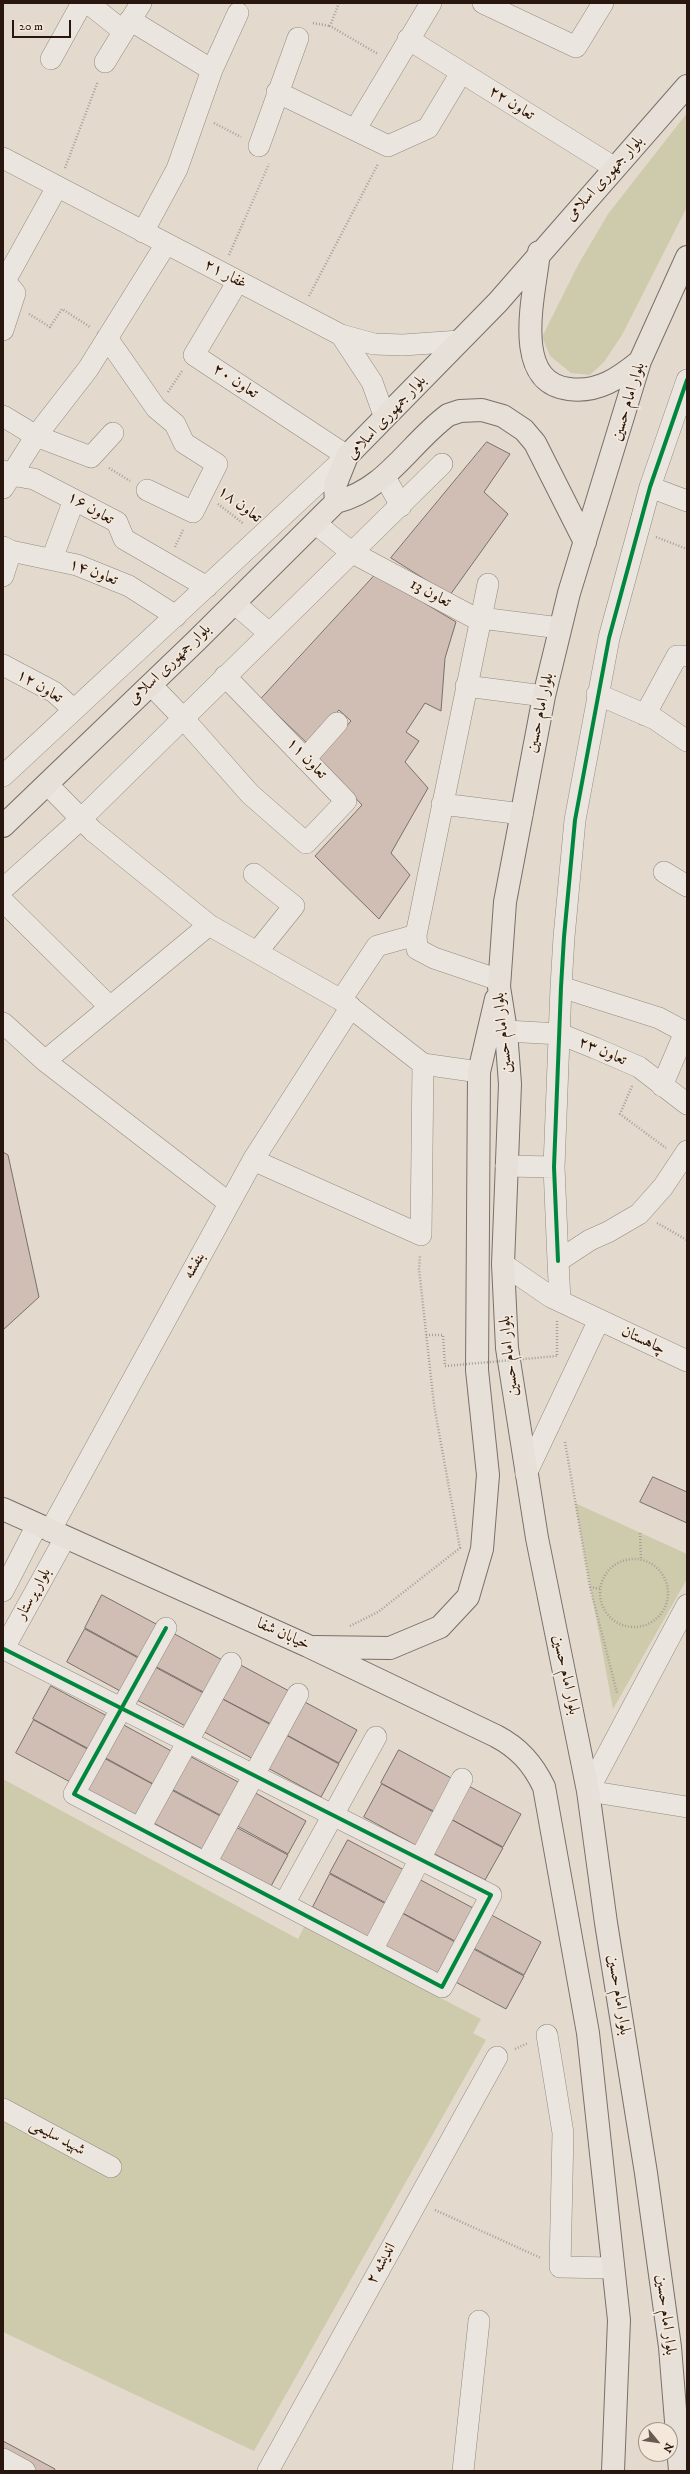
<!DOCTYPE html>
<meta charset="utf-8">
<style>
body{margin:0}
#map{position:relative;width:690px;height:2474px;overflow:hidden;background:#e3dacd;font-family:"IM FELL DW Pica",serif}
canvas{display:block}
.frame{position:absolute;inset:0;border:4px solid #28160f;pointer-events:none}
.north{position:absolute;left:638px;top:2422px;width:40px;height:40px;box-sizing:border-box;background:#f3e8d9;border:1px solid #a29488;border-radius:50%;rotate:119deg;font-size:11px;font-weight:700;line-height:16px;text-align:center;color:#28160f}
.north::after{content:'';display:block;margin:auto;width:14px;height:18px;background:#695b52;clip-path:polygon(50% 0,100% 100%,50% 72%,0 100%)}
.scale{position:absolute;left:12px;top:20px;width:59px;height:18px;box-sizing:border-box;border:2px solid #28160f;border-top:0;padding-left:5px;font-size:12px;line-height:14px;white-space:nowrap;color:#28160f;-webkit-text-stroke:3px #f3e8d9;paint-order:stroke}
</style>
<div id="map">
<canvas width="690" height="2474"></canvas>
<div class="frame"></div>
<div class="north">N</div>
<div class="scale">20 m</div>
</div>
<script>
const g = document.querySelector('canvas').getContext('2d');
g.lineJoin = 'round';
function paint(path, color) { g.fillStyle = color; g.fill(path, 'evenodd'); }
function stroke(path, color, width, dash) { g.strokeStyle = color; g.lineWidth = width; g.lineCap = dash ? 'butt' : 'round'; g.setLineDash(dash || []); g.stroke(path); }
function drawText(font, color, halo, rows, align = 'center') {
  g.font = font + ' "IM FELL DW Pica",Amiri,serif'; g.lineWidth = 3.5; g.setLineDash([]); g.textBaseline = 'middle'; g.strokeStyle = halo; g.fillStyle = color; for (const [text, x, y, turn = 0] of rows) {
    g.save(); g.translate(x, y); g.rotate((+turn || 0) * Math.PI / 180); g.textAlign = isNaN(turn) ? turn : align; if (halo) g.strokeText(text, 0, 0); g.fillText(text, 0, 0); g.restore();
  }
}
paint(new Path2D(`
 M687,113V207L622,335L604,362L590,375L571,373L550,356L542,337L578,265L608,214Z
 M575,1503L687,1554V1579L613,1709Z
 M3,1779L298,1939L304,1927L481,2019L473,2033L486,2040L254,2451L3,2332Z`), '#cdcbac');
const building = new Path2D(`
 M487,442L510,454L484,492L508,514L450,595L391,558Z
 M376,574L456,622L445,658L441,711L425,703L406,732L419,741L405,762L428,788L391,853L410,875L379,919L315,856L362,805L318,758L351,721L339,710L308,744L261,699Z
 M3,1152L8,1155L39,1297L3,1330Z
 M653,1477L687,1492V1523L640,1502Z
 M102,1595L158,1625L140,1658L85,1628Z
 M85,1629L140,1659L122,1692L67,1662Z
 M171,1632L226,1662L209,1695L153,1665Z
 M235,1662L291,1692L273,1725L217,1696Z
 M153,1666L209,1696L191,1729L135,1699Z
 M51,1686L107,1716L89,1749L33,1719Z
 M217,1696L273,1726L255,1760L199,1729Z
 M301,1700L357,1730L339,1763L283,1733Z
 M34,1720L89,1750L72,1783L16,1753Z
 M120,1723L175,1753L157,1786L102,1756Z
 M284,1734L339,1764L321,1797L266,1767Z
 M399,1750L455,1780L437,1813L381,1783Z
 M184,1753L240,1783L222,1816L166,1786Z
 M102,1757L158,1787L140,1820L84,1790Z
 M382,1784L437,1814L419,1847L364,1817Z
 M465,1784L521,1814L503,1847L447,1817Z
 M166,1787L222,1817L204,1850L148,1820Z
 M250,1790L306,1821L288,1854L232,1823Z
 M447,1817L503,1848L485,1880L429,1851Z
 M232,1825L288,1855L270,1888L215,1857Z
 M348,1840L404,1870L386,1903L330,1873Z
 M330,1874L386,1904L368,1937L313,1907Z
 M417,1878L473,1908L455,1941L399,1911Z
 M400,1912L455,1942L437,1974L382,1945Z
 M486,1912L541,1942L524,1975L468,1945Z
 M468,1946L524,1976L506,2009L450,1979Z
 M3,2441L55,2469L54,2471H3Z`);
paint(building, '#d0beb4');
stroke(building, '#787069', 1);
const minor = new Path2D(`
 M88,3L123,31
 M483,3L576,47L603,3
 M130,20L212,70
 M408,39L615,168
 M51,59L82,3
 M105,62L141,3
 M277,92L388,146L428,128L461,73
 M355,130L431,3
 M259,146L298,38
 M3,158L341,335L374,344L403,345L460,341
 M143,232L177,169L212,70L238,13
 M3,330L15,293L5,281L57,187
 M341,335L372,382L385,418
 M107,338L156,408L175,424L184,443L217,464L193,512L147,490
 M3,416L36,436L91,457L113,433
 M3,471L11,475L34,479L117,522L124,539L207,587
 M385,477L401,506
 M650,487L687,501
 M3,488L36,436L88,369L166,244
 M315,523L351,552L473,617L560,628
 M3,547L11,551L77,565L129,586L176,616
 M52,559L74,500
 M3,576L11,551
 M488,584L416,935L417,949L434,958L499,980
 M234,603L269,633
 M3,665L54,692L74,710
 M151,685L183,718L250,794L306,843L346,801L225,676
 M466,686L544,696
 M597,694L655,719L687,741
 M645,715L677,656H687
 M305,759L337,723
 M3,776L347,456L194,355L238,281
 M47,784L93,831L209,925L341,1000L423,1064L479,1072
 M442,804L522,814
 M664,872L687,886
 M254,874L294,906L257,952
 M3,889L81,819L442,464
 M3,901L110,1007
 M561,987L659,1018L687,1033
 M341,1000L377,946L416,935
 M3,1023L45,1061L229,1203
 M506,1031L560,1034L595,1048L639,1067L687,1104
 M45,1061L209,925
 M662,1086L685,1032
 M253,1160L421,1235L423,1064
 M506,1166L554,1167
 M558,1261L554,1167L561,987L564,937L575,820L609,638L650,487L687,380
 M503,1264L551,1297L687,1361
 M560,1301L558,1261L590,1240L608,1232L639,1214L663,1187L687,1151
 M526,1474L599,1320
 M50,1531L253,1160L351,1007
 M3,1591L37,1525
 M687,1605L588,1791L687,1807
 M4,1649L491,1895L442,1987L74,1794L166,1628
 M3,1650L65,1538
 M140,1828L231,1663
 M206,1863L298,1694
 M284,1904L376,1737
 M372,1950L462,1779
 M547,2035L563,2133L560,2267L613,2268
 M3,2109L111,2167
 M3,2459L25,2471
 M268,2471L497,2057
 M463,2471L479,2321`);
const major = new Path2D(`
 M539,252C535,293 510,382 569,389C598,393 619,378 640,361
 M336,502C386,490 409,444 448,415L460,411L482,410L503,416L524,430L535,443L585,542
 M3,826L195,642L336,502L335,486L347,456L498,302L687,86
 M3,1509L308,1646L496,1736C519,1748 533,1764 544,1787L588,2033L619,2320L613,2471
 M315,1647L390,1648L440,1627L468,1597L482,1549L488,1475L477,1370L479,1072L496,999
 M680,2471L670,2347L646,2173L606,1923L588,1791L537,1538L507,1348L503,1264L510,1084L506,1031L499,987L505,902L544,696L569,593L640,361L687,257`);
stroke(minor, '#928b82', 22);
stroke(major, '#787069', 24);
stroke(new Path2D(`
 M339,3L330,26L378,54
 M313,23L330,26
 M214,123L241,137
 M65,168L98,81
 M229,255L269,164
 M309,296L378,164
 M29,314L50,327L62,309L90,327
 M168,392L182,371
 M109,468L130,481
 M218,504L244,524
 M656,537L687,549
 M175,547L183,530
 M632,1086L620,1114L666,1148
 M657,1223L687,1240
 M557,1321V1356
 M426,1335H443L445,1366
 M565,1442L590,1587L617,1693
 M640,1533L641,1560
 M600 1593a34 34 0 1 1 68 0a34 34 0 1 1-68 0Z
 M590,1587L601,1589
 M350,1626L378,1612L460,1548L434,1405L419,1269L420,1255
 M515,2049L528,2043
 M435,2210L541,2258`), '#a59f99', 2.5, [1, 2]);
stroke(minor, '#eae5de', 21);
stroke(major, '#e6e0d9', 22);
stroke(new Path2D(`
 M445,1366L557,1356`), '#a59f99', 2.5, [1, 2]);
stroke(new Path2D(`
 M558,1261L554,1167L561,987L564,937L575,820L609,638L650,487L687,380
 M4,1649L491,1895L442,1987L74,1794L166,1628`), '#00873e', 4);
drawText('16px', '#28160f', '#f3e8d9', [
 ["تعاون ۲۲",511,104,32],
 ["بلوار جمهوری اسلامی",605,179,-48],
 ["غفار ۲۱",225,275,28],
 ["تعاون ۲۰",235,382,33],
 ["بلوار امام حسین",629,402,-73],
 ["بلوار جمهوری اسلامی",387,418,-47],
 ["تعاون ۱۸",239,505,37],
 ["تعاون ۱۶",90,509,30],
 ["تعاون ۱۴",93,573,20],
 ["تعاون 13",430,594,28],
 ["بلوار جمهوری اسلامی",170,665,-44],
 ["تعاون ۱۲",39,687,31],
 ["بلوار امام حسین",541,713,-78],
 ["تعاون ۱۱",306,759,46],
 ["بلوار امام حسین",504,1033,-96],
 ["تعاون ۲۳",602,1052,23],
 ["بنفشه",195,1266,-61],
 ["چاهستان",643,1341,25],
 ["بلوار امام حسین",510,1356,-96],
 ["بلوار پرستار",34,1594,-61],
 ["خیابان شفا",283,1635,24],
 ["بلوار امام حسین",565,1675,78],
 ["بلوار امام حسین",618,1995,81],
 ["شهید سلیمی",57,2138,28],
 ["اندیشه ۲",382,2264,-61],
 ["بلوار امام حسین",665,2315,83]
]);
</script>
